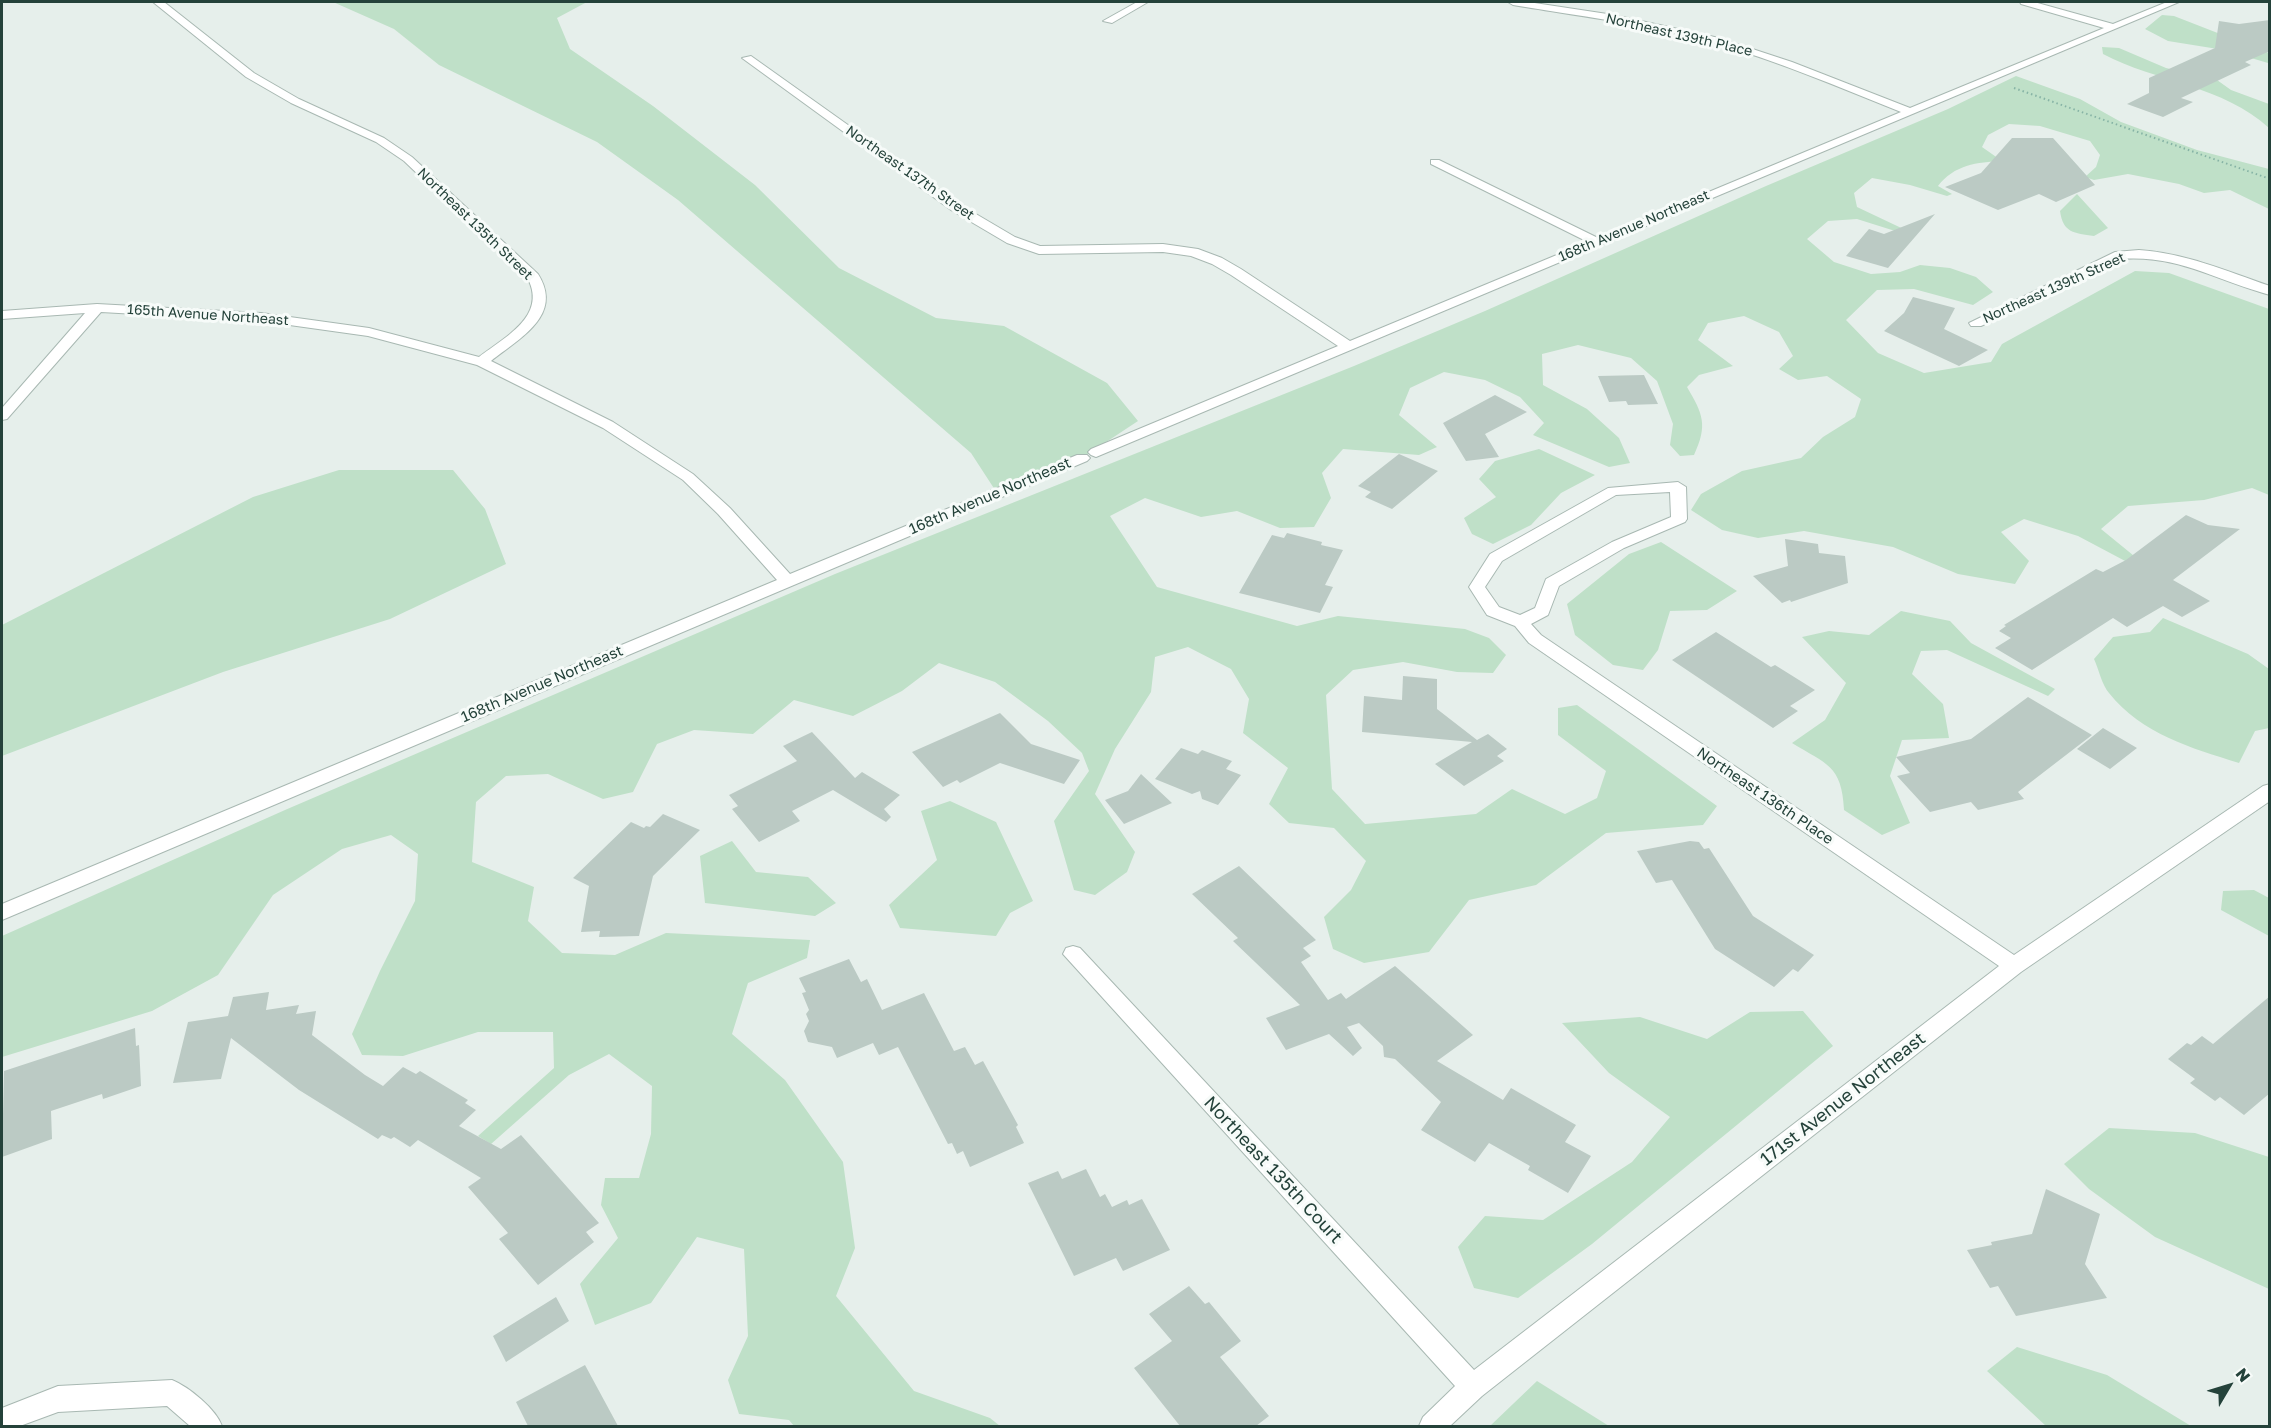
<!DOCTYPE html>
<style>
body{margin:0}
#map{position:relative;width:2271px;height:1428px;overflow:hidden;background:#e6efeb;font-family:"Golos Text",sans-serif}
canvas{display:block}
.frame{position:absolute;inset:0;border:3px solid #24423a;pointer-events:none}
.north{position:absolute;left:2199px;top:1356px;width:60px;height:60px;-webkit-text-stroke:4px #f7fbf9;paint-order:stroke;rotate:52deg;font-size:16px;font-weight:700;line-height:24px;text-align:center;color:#24423a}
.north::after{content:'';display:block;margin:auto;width:21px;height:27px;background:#24423a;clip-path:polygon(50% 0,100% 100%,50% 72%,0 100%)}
</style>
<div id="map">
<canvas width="2271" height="1428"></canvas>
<div class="frame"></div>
<div class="north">N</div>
</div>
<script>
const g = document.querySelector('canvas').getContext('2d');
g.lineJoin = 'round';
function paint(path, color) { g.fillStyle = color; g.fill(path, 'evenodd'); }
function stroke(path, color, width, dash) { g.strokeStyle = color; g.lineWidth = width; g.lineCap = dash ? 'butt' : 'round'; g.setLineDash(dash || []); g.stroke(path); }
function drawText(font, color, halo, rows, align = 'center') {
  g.font = font + ' "Golos Text",sans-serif'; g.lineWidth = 6; g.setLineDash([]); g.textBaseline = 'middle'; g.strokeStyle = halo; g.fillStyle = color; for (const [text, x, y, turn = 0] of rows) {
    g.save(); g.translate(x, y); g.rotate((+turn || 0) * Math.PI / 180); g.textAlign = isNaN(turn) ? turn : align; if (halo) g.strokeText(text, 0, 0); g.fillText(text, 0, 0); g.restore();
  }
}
paint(new Path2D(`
 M333,2H587L557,18L570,49L653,106L755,185L839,268L936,318L1004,326L1107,383L1138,421L1082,458L997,493L971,453L678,200L597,142L439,65L394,29Z
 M2162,15L2174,16L2269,53V66L2268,63L2224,50L2168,41L2145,29Z
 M2102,47L2119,48L2166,68L2217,80L2231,90L2269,104V128C2224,86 2156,82 2103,54Z
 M2016,76L2080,99L2121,122L2197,150L2269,169V209L2230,190L2204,193L2179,184L2128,174L2094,180L2085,177L2096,167L2100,155L2090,141L2040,126L2009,124L1988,135L1982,147L2002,161C1977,162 1954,165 1938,186L1952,194L1947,196L1910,185L1872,178L1854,193L1857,207L1914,234L1911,236L1857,219L1828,221L1807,239L1834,262L1871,274L1900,272L1920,265L1950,268L1976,277L1993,292L1973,305L1914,289L1877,290L1846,320L1878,353L1924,373L1991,362L2002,344L2135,271L2169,273L2269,309V495L2252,488L2204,500L2128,506L2101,529L2139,560L2127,562L2078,536L2024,519L2001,532L2029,561L2015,584L1958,574L1893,547L1804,531L1758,538L1722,530L1691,510L1701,494L1742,471L1801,458L1823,437L1855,417L1861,399L1827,376L1798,380L1779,369L1793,356L1779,332L1744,316L1708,323L1698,340L1733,366L1699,375L1687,387C1703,414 1708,425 1694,455L1680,456L1670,445L1673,424L1657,381L1631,358L1578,345L1542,354L1543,385L1587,409L1619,438L1630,463L1609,467L1533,435L1544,423L1520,397L1485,380L1444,372L1410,388L1399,415L1437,447L1419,455L1343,449L1322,473L1331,498L1314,527L1280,528L1237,511L1201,517L1145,498L1110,516L1157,587L1297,626L1338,616L1465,629L1489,638L1506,655L1493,673L1457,672L1403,662L1353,670L1326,695L1332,789L1365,824L1476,814L1512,789L1565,814L1597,798L1606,771L1558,735V708L1577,705L1717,806L1703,825L1606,833L1536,885L1469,900L1429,952L1364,963L1333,949L1324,917L1351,890L1366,861L1334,828L1289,823L1269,804L1288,768L1243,733L1249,699L1231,669L1188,647L1155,657L1151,692L1115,749L1095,794L1135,852L1127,872L1095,895L1074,890L1054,821L1089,771L1082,753L1048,721L995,682L939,663L902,691L853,716L794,700L753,734L694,730L657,744L633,792L603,799L548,774L506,776L476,802L472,862L534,887L528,921L562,953L615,955L666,933L810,940L807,958L748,983L732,1034L785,1080L843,1162L855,1248L836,1296L914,1391L990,1418L1000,1426H794L789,1420L739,1414L728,1380L748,1336L744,1249L697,1237L651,1303L595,1325L580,1284L618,1238L601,1205L605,1178H639L651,1134L652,1086L609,1054L569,1075L491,1144L478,1136L554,1068L553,1032H478L403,1056L362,1055L352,1034L380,971L415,901L418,854L391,835L342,849L273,895L218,975L152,1011L2,1057V936L285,810L835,574L1354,366L1485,311L1766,186L1948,109Z
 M2077,194L2108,228L2094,236C2074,233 2063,233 2060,211Z
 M1539,449L1595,475L1561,493L1531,525L1493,544L1472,534L1464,518L1496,497L1479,479L1495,461Z
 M339,470H453L485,509L506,564L390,619L223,672L2,756V625L253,497Z
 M1661,542L1737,591L1707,610L1670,611L1658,650L1643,670L1613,665L1575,635L1567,604L1629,554Z
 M1901,611L1950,621L1971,643L2055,689L2048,696L1947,650L1921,651L1912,674L1943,704L1949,738L1902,740L1890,776L1910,823L1882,835L1844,810C1842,765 1826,764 1792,743L1825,720L1846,683L1802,637L1829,631L1869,635Z
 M2163,618L2248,654L2269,669V728L2255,731L2239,763C2191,748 2142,734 2109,693C2102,685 2099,670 2094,659L2113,637L2150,632Z
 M950,801L996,822L1033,901L1010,913L996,936L900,928L889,905L937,860L921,811Z
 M732,841L756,872L808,877L836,903L815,916L705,903L700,856Z
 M2254,890L2269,898V936L2221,910L2223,891Z
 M1803,1011L1833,1046L1592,1244L1518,1298L1474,1288L1458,1247L1485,1216L1543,1220L1632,1162L1670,1117L1609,1073L1562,1023L1640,1017L1707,1039L1750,1012Z
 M2109,1128L2195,1133L2269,1157V1289L2155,1237L2089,1189L2064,1164Z
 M2017,1347L2107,1375L2191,1426H2046L1987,1371Z
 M1537,1381L1609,1426H1490Z`), '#bfe0c8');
paint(new Path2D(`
 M2270,20V51L2245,62L2251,65L2181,98L2193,102L2163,117L2127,104L2149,93V78L2215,48L2219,21L2239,24Z
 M2012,138H2053L2095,185L2056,202L2039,194L1998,210L1945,187L1981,173Z
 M1935,214L1888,268L1846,256L1869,229L1884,234Z
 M1913,297L1955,308L1944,329L1988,350L1959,366L1884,331L1904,313Z
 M1644,375L1658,404L1628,405L1626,401L1609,402L1598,376Z
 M1495,395L1527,412L1485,434L1499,457L1466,461L1443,423Z
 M1399,454L1438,471L1392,509L1365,497L1371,492L1358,486Z
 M2186,515L2208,525L2240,529L2173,580L2210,601L2182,617L2163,606L2127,627L2113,618L2032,670L1995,648L2011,638L1999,631L2006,626L2004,625L2096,569L2103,572L2126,560Z
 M1287,533L1322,542L1321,545L1343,550L1325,585L1333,587L1320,613L1239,593L1272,535L1284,538Z
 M1785,539L1818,544L1819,553L1845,556L1848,583L1791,602L1790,600L1782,603L1753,576L1788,566Z
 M1716,632L1771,667L1775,665L1815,690L1790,706L1798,711L1773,728L1672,660Z
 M1403,676L1437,679V709L1477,740L1488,734L1507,749L1497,756L1504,761L1464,786L1435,764L1472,742L1362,732L1364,696L1402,700Z
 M2028,697L2092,735L2018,792L2024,799L1978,810L1971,802L1930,812L1897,776L1910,773L1896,757L1971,739Z
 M1000,713L1031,744L1080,760L1064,784L1000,763L960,783L957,780L943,787L912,752Z
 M2103,728L2137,748L2110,769L2077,749Z
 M812,732L855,778L862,772L900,795L884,809L891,817L886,822L833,790L792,811L800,821L759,842L732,809L738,806L729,795L797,761L783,746Z
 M1181,748L1198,754L1202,750L1232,761L1226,769L1241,775L1218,805L1202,799L1200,791L1192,794L1155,779Z
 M1141,774L1172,803L1124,824L1105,800L1128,791Z
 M663,814L700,830L653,876L639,936L599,937L600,931L581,932L589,886L573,878L631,822L644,828L646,826L650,827Z
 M1690,841L1699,842L1704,849L1709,848L1753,916L1814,955L1798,972L1793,969L1774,987L1715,949L1672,880L1656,883L1637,851Z
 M1239,866L1316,940L1303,948L1311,956L1301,962L1328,1000L1341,993L1346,999L1395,966L1473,1035L1437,1061L1503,1100L1511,1088L1576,1125L1565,1142L1591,1156L1568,1193L1528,1170L1530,1166L1489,1143L1475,1162L1421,1130L1441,1102L1395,1059L1384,1057L1383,1046L1359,1023L1347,1027L1362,1048L1353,1056L1329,1034L1286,1050L1266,1018L1300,1005L1233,941L1238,938L1192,894Z
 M849,959L861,982L867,979L882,1010L924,993L954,1051L965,1047L975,1065L983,1061L1018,1125L1016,1127L1024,1143L970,1167L963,1151L957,1154L952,1143L948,1144L898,1047L879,1055L873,1043L837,1058L832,1047L808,1042L804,1031L809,1021L806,1014L809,1010L802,993L806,992L799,978Z
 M269,992L266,1010L299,1005L296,1014L316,1011L312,1035L365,1075L383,1086L403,1067L416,1074L420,1071L468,1100L465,1103L476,1110L459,1126L501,1149L521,1135L599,1223L586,1232L594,1242L538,1285L499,1239L508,1233L468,1187L481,1178L418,1140L410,1147L394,1137L391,1139L382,1135L378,1139L299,1090L231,1038L221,1079L173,1083L188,1022L228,1016L233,997Z
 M2270,996V1093L2244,1115L2220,1097L2215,1101L2190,1083L2195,1079L2168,1059L2187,1043L2191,1045L2202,1036L2213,1044Z
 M135,1028L136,1046L139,1045L141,1086L103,1099L102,1094L51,1111L52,1139L2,1157L4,1071Z
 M1086,1169L1100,1197L1105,1194L1112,1207L1127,1200L1129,1205L1142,1199L1170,1250L1123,1271L1116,1258L1074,1276L1028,1183L1058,1171L1062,1179Z
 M2046,1189L2100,1214L2085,1264L2107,1298L2016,1316L1998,1286L1990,1288L1967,1250L1992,1245L1991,1242L2032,1234Z
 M1189,1286L1205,1304L1209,1302L1241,1341L1220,1357L1269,1416L1256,1426H1180L1134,1368L1172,1341L1149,1314Z
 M556,1297L569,1321L506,1362L493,1336Z
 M585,1365L618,1426H528L516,1402Z`), '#bbcac4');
const minor = new Path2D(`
 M153,2H164L254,73L299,99L384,138L412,157L538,274C564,315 520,338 491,361L613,422L693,474L730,508L790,574L1077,455H1087L1090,458L1087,461L2,920V904L777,580L718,514L683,480L603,428L477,365L368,336L261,321L101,312L7,419L2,420V408L85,313L2,319V311L97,304L261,313L369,328L479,357C505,337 547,316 528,279L404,161L376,142L291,103L246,77Z
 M1137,2H1148L1112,23L1103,21Z
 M1508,2H1528L1614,15L1719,38L1792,62L1910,108L2104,28L2021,4L2020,2H2034L2113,24L2167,2H2179L1096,457L1091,455L1088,452L1091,449L1338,346L1231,275L1212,264L1191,256L1163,252L1039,254L1007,243L951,210L742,58L751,56L959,204L1015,237L1040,246L1163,244L1198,249L1222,258L1241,269L1350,341L1588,242L1431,164V160H1439L1598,238L1901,112C1838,87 1776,60 1711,42C1646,24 1579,16 1513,5Z
 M2139,250C2185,253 2226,271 2270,286V295C2217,281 2179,255 2122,259L1981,326H1971L1969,323L2115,252Z
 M1678,482L1686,487L1687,519L1685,522L1624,548L1559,586L1548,615L1531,624L1541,635L2014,955L2263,786L2270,784V801L2021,972L1482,1396L1450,1426H1419L1423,1417L1455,1386L1063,954L1066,948L1073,946L1080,948L1474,1370L1999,966L1529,643L1515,626L1487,615L1469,587L1490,554L1608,488ZM1670,492L1671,517L1612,542L1546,579L1535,608L1520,615L1499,607L1485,587L1502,561L1616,495Z
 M172,1380C189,1387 216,1409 222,1426H190L167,1406L58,1412L20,1426H2V1408L58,1386Z`);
stroke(minor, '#a8b8b2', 2);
stroke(new Path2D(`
 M2014,88L2270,179`), '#86b3a5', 2, [1.5, 3]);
paint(minor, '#fff');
drawText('14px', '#24423a', '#f7fbf9', [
 ["Northeast 139th Place",1679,35,13],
 ["Northeast 137th Street",910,173,35],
 ["Northeast 135th Street",475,224,44],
 ["168th Avenue Northeast",1634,226,-23],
 ["Northeast 139th Street",2054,288,-24],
 ["165th Avenue Northeast",208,315,4]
]);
drawText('15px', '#24423a', '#f7fbf9', [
 ["168th Avenue Northeast",990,496,-23],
 ["168th Avenue Northeast",542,684,-23],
 ["Northeast 136th Place",1765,796,34]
]);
drawText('18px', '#24423a', '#f7fbf9', [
 ["171st Avenue Northeast",1843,1099,-38],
 ["Northeast 135th Court",1273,1170,47]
]);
</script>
